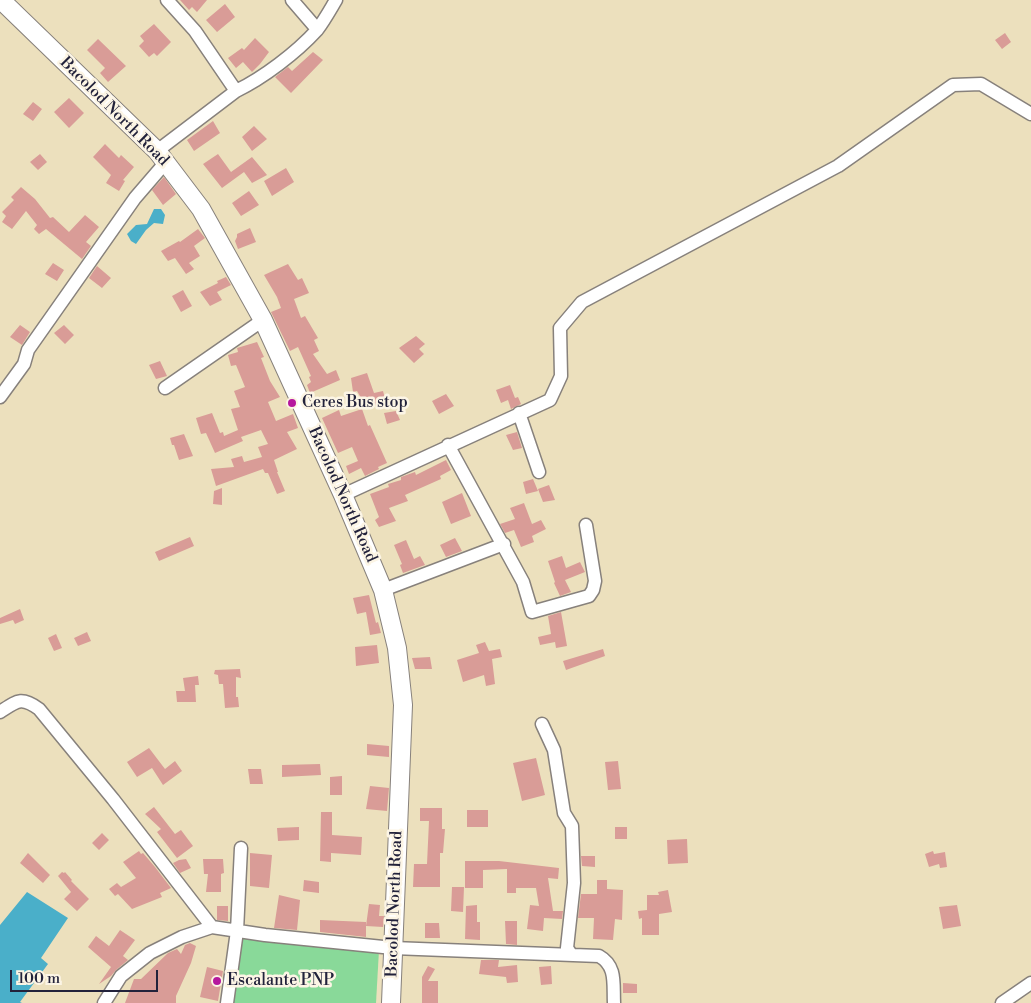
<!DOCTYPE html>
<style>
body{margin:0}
#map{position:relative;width:1031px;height:1003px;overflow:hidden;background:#ece0bd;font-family:"Libre Bodoni",serif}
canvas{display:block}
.scale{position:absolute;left:10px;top:970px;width:148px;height:22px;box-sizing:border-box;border:2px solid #22223b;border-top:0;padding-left:6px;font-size:15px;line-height:18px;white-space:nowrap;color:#22223b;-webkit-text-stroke:4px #fcf5e5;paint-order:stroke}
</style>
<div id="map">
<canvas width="1031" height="1003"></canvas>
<div class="scale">100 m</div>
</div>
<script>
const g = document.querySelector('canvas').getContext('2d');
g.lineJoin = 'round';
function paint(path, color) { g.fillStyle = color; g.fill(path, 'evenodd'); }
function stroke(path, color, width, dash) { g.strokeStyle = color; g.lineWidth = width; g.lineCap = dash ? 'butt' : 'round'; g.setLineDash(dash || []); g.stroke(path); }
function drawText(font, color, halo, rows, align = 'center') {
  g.font = font + ' "Libre Bodoni",serif'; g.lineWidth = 5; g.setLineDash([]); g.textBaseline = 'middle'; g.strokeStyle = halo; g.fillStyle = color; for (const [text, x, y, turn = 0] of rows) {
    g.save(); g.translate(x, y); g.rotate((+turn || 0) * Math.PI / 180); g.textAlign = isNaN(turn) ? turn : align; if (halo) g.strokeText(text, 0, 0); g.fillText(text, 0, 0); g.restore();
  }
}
paint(new Path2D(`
 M243,937L379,950L376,1003H232Z`), '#89d999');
paint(new Path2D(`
 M154,209H161L165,215L163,224L154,223L146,230L136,244L131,241L127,234L136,225L147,224Z
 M27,892L68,918L41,958L48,964L20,1002L22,1003H0V925Z`), '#4aafc9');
paint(new Path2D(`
 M180,0H207L197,12L192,7L189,10Z
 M225,4L235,17L217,32L206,20Z
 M154,24L171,42L157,56L154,53L149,57L139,46L144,41L140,36Z
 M1005,33L1011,42L1002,49L995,40Z
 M255,38L269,52L260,64L252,72L243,62L236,68L228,58L242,48L244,50Z
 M98,39L126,66L108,82L100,73L105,68L87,50Z
 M313,52L323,60L291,93L275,77L288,67L292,71Z
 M69,98L84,113L69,128L54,112Z
 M33,102L42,109L33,121L23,114Z
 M213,121L220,133L194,151L187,140Z
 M254,126L267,139L252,151L242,137Z
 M105,144L119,158L121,155L134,167L123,180L125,181L119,191L106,183L111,175L93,157Z
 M40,154L47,162L38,170L30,162Z
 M218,154L231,172L252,157L267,175L252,183L244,172L222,188L203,164Z
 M286,168L294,182L272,196L264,181Z
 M164,177L176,194L163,205L152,190Z
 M21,187L35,199L50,218L53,217L69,232L85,215L99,227L86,242L91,246L82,259L46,229L39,234L34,229L37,225L26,211L12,229L2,222L6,216L2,212L14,200L11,197Z
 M249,191L259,205L241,216L232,203Z
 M250,228L256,242L238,249L235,241L237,237V234Z
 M198,229L205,238L194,246L200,256L189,263L194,269L186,274L175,258L168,261L161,251L179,241L180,242Z
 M53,263L64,270L57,281L45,274Z
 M288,264L298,280L302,278L309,293L294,299L301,318L305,316L318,338L314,340L319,351L313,354L327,374L336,370L340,380L310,393L307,385L311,382L309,377L311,376L298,347L290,351L271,312L281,308L277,297L264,275Z
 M97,266L111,278L102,288L89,278Z
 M226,277L231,285L217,292L222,300L210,306L200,292L218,283L217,281Z
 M183,290L192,306L181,312L172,296Z
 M20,325L30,332L22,345L10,337Z
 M64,325L74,335L65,344L54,333Z
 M416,336L425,344L419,349L424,354L414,363L399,348Z
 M257,342L264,357L261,358L270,381L280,397L268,402L276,421L293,414L298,428L287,432L297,449L274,460L278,472H277L285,491L277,494L268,473H265L263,469L216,486L211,469L234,467L231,459L242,456L244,462L262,457L258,447L268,444L261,430L241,437L243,441L215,453L206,433L201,434L196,418L212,413L220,433L223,432L224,436L238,430L231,409L240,407L234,391L245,387L236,365L231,366L228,355L238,352L237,348Z
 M160,361L167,376L156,379L149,365Z
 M367,373L374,393L383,391L386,402L367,408L357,391L353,392L351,378Z
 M510,385L515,398L518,397L521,404L511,409L508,400L501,403L496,390Z
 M446,394L454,406L439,414L432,401Z
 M362,409L368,426L370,425L387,463L378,467L379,469L365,476L361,468L349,474L346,466L358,461L352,447L338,453L322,418L339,410L341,416Z
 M396,411L400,420L387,424L384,413Z
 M517,432L522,448L513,450L506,435Z
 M184,434L193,456L179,460L174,445H172L170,438Z
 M446,460L451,470L440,476L441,479L405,495L408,501L389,508L396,521L379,527L375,520L379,517L370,494L389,487L388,484L401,480V477L415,472L416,475Z
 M533,479L538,491L526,494L523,482Z
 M549,485L555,500L543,502L538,489Z
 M222,488V505L213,504L214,491Z
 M462,493L471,516L451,524L442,502Z
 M524,503L532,524L541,520L546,529L532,536L534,542L521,547L514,530L505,533L500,524L515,519L510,508Z
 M190,537L194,546L159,561L155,552Z
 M455,538L462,551L446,557L440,545Z
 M406,540L414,559L420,556L425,565L403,573L400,565L402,564L394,545Z
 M562,556L566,568L580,562L585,572L565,580L571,592L560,596L554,583L555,582L548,561Z
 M369,595L376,623L378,622L381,633L370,635L366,612L357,614L353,598Z
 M20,609L24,620L15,624L13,620L0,624V618Z
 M561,612L567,646L556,648L555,642L540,645L538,637L551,634L548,616Z
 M87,632L91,641L78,646L74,638Z
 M56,634L62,648L54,651L48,638Z
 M485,642L489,651L500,649L502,657L492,659L495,684L486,686L484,675L463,682L457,660L479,653L476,645Z
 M377,645L379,663L356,666L355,647Z
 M603,649L605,656L566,670L563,661Z
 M430,657L432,669H415L412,658Z
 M240,669L241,678L236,677V697H238L239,707L225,708L223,684H219L218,675L214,674L215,670Z
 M198,676L199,685H195L196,702H177L176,691H185L183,678Z
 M367,744L389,746V757L367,755Z
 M149,748L165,769L175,761L182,771L163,785L152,768L137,777L127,762Z
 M536,758L545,795L522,801L513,763Z
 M618,761L621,789L608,790L605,762Z
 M320,764L321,775L282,777V765Z
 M248,769H261L263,784H250Z
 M342,776V795H330V777Z
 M370,786L389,788L387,811L366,809Z
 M154,807L175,834L181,830L193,846L177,858L157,832L161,829L145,814Z
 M420,808H442V829H445L443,853H440V887H413L414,864H427L429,821H420Z
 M467,810H488V827H467Z
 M321,812H332V835L362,837L361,855L331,853V862L320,861Z
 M299,827V840L278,841L277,828Z
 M615,827H627V839H615Z
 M102,833L109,840L99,850L92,843Z
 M687,839L688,863L668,864L667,840Z
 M139,851L141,854L143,853L155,867L171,888L160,893L162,897L132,909L118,894L115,896L109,889L117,883L121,887L136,878L123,862Z
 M933,851L934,854L945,852L947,867L940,868L939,864L929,867L925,854Z
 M28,853L50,875L43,883L20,863Z
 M250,853L272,855L269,888L250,886Z
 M581,856H595V867L582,866Z
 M186,859L191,868L180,873L173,863L179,860Z
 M203,859H223L224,873L221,874V892H206L208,874H204Z
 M465,861H499L559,868L558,879L548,878L553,911H563L562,919L544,918L543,931L527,929L530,905L539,906L536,888H516V893H507V869L483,870V888H465Z
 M62,872L64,873L65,872L72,880L71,881L89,899L77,911L64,899L71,892L58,876Z
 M304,880L319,882V893L303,891Z
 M597,880H607V889L623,890L622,920L615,919L613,940L593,939L594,918H578L581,894H597Z
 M452,887H464L463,912L451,911Z
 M668,890L672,912L659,914V935H642V918L639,919L638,911L647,910V895H659L658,892Z
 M279,895L300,900L297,930L274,928Z
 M369,904L380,905L379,916H384L383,927L366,926Z
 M477,905V922H480V940L465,939L466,906Z
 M957,905L961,926L943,929L939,907Z
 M217,906H228V921L217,920Z
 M320,920L366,922V937L320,932Z
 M505,921H517V945L506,944Z
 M425,923H439L440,938H425Z
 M120,930L135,940L123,956L128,960L116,970L111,976L99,984L111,967L88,947L96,936L109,946Z
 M190,943L196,946L191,963L176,996V1003H125L134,979H141L168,953L177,949L181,954L185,945Z
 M481,960H499L498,967L517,965L518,982L507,983L506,977L479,974Z
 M428,966L435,969L428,981H438V1003H422V977Z
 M551,966L552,984L541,985L539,967Z
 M207,967L223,971L218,1001L200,997Z
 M623,983L637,984V993H623Z`), '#d99c97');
const minor = new Path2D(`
 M292,0L317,29
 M236,91C263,78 296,53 317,30C324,21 330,10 336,0
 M157,151L236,91L195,31L167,0
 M165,388L263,320
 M0,397L24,364L28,350L135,198L166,162
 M519,413L539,472
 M448,445L523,582L532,612L589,596L593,590L595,581L586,525
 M343,495L550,400L561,376L560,328L582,302L838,166L953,85L981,84L1031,114
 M383,590L504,544
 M0,712C17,701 21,696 39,709L113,799L212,927
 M542,724L554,750L564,813L572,826L574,883L567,948L571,954
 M104,1003L121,976L150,953L182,937L212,927L265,935L393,948L599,956C617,966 613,984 614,1003
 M227,1003L237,931L241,848
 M1002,1003L1031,983`);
const highway = new Path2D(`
 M1,0L157,151L201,209L263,320L343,495L383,590L397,648L403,705L391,1003`);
stroke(minor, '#87817c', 15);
stroke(highway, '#87817c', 20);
stroke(minor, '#fff', 12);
stroke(highway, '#fff', 18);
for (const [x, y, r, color] of [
 [292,403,5,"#b5179e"],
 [217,981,5,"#b5179e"]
]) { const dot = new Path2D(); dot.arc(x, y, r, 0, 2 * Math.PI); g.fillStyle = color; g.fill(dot); stroke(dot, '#fcf5e5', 2); }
drawText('16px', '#22223b', '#fcf5e5', [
 ["Bacolod North Road",114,112,45],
 ["Bacolod North Road",342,495,66],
 ["Bacolod North Road",395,904,-88]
]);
drawText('16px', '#22223b', '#fcf5e5', [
 ["Ceres Bus stop",302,403],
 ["Escalante PNP",227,981]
], 'left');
</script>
